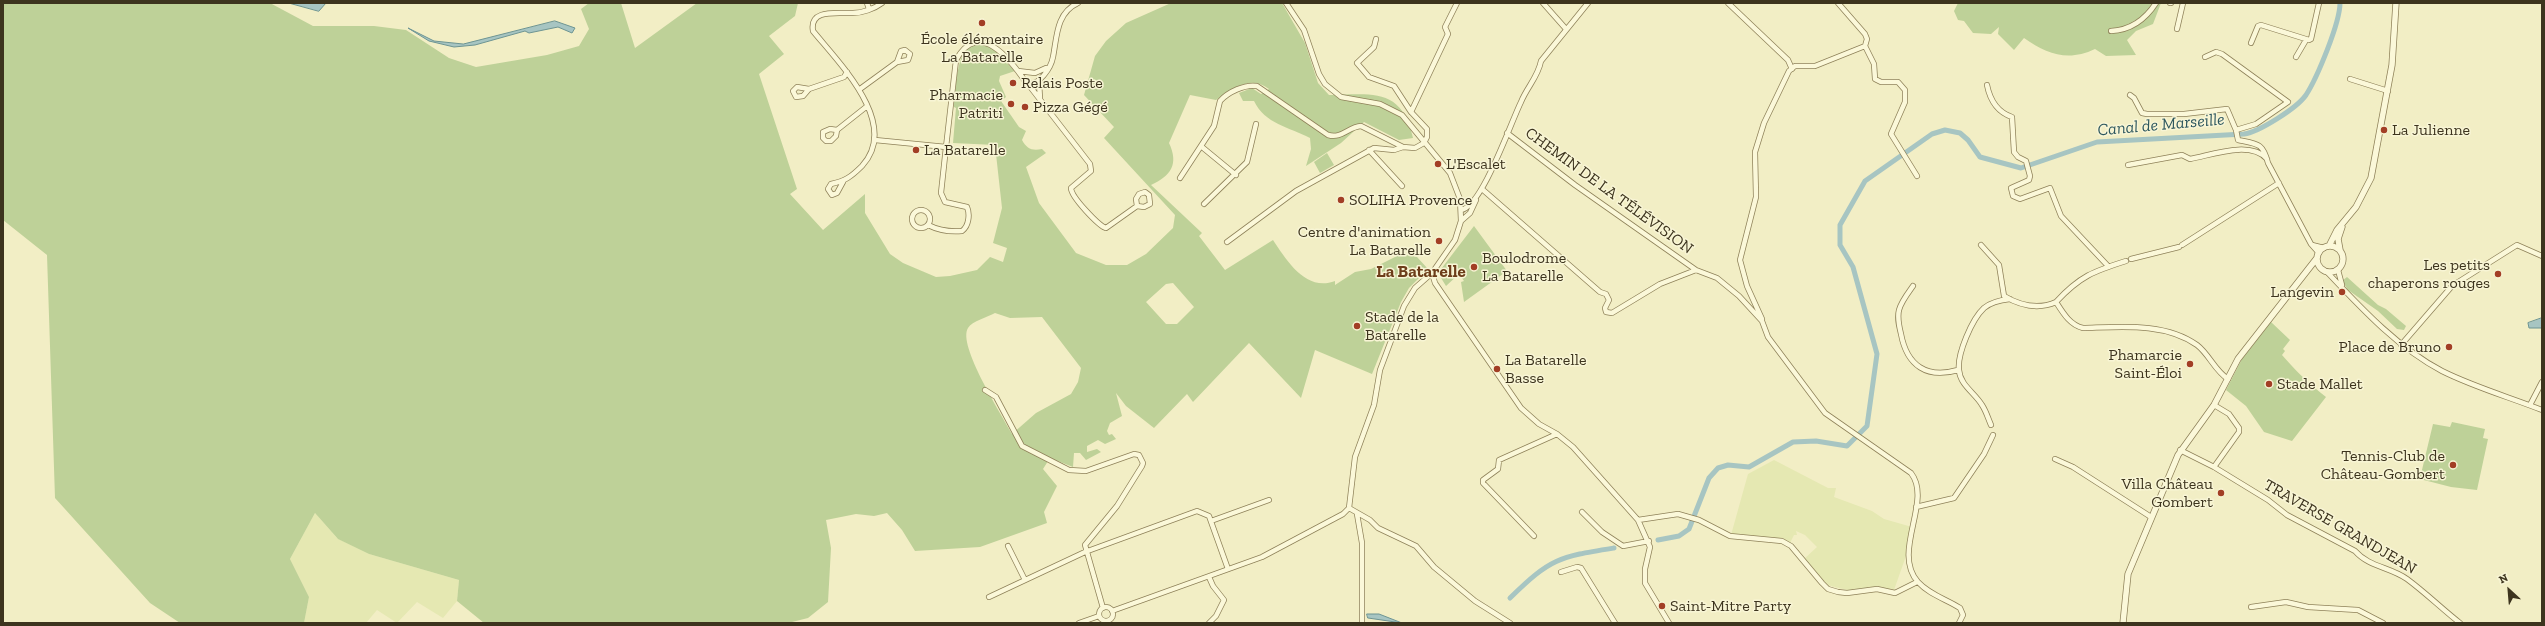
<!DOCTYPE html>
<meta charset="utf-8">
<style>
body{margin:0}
#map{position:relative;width:2545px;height:626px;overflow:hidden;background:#f2eec5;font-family:"Zilla Slab",serif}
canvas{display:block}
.frame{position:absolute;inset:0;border:4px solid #3d341e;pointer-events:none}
.north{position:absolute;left:2489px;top:570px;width:40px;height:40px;-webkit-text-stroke:3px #f8f5d5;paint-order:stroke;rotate:334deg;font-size:11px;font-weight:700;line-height:16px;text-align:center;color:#3d341e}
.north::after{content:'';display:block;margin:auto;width:14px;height:18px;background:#3d341e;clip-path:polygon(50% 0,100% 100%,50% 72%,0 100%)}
</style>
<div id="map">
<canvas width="2545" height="626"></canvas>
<div class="frame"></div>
<div class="north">N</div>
</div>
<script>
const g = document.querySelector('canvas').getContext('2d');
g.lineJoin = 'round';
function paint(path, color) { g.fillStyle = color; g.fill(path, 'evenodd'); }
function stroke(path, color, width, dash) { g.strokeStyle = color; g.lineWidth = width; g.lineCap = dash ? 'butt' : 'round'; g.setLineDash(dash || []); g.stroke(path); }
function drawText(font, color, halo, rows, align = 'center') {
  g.font = font + ' "Zilla Slab",serif'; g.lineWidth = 3; g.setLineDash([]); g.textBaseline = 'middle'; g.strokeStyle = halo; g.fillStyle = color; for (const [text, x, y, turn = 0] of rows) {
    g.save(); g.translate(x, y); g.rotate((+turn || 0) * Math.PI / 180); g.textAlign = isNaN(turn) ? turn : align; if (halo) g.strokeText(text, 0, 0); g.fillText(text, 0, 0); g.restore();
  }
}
paint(new Path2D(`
 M1774,460L1828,488H1836L1834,497L1872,511L1884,519L1912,527L1906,556L1894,590L1878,588L1851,591L1827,585L1804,559L1817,547L1805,535L1796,531L1797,535H1794L1790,543L1731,535L1748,474Z
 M315,513L337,538L369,554L459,580L457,601L443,618L417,602L397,623L377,610L366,623H304L309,597L290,559Z`), '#e5e8b2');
paint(new Path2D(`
 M3,3H270L313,26H374L406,30L449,58L476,67L547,55L579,46L589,29L581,9L589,3H621L635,48L697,3H798L795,16L769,36L784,54L759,74L797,189L790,194L823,230L865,194V213L890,254L903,263L936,277L950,276L977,270L990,257L1003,262L1007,248L993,243L1002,208L995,145L953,143L956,108L954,107C956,87 956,24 993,49C1002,55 1007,64 1015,71L1000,76L999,81L1006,97L1001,101L1019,127L1026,131L1022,140C1027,149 1032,151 1042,149L1046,153L1026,167L1039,203L1076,253L1106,265H1127L1146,254L1173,228L1175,215L1104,138L1114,127L1084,95L1095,56L1106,41L1126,23L1171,3H1282L1305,43L1318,83L1329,95C1372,94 1402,87 1413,138L1399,140L1364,122L1341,143L1306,166L1311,149L1310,138C1289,127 1265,124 1254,101H1243L1239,93L1252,88L1261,94L1269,89C1250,74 1232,89 1216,100L1190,95L1169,143C1179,164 1171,176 1151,185L1202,233L1199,236L1225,270L1273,240C1287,261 1306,292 1335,281V285L1355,272L1371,269L1401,254L1417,257L1428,269L1409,288L1401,302L1372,374L1315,350L1301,398L1249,343L1193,402L1187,394L1154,428L1126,406L1116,393L1122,416L1110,423L1107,431L1109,435L1112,434L1116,439L1105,444L1098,440L1087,446V452L1097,449L1101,452L1086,460L1080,453H1074L1073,467L1050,458L1043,469L1057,486L1044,512L1047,523L980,547L915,551L902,530L887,513L874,516L856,514L826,520L831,548L828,602L808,618L788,623H484L457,601L459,580L369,554L338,539L315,513L290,559L309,597L304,623H180L150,603L55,498L47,255L3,220ZM1173,283L1194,307L1177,324H1166L1146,302L1166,284ZM995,313L1010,318L1042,317L1081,368L1078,382L1071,394L1036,413L1012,434C1002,415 957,345 968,328C972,321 988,317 995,313Z
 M1958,3H2161L2153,24L2136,31L2127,40L2136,55L2106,56L2095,49C2068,62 2047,54 2024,38L2014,50L1998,34L1999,27L1991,34L1973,33L1964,21L1958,20L1954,11Z
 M1327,153L1334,165L1320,173L1314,162Z
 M1474,226L1507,271L1464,302L1461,282L1464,281L1459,274L1446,286L1438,273Z
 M2347,277L2378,305L2386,309L2406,326L2404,330L2397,329L2378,311L2348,290L2342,281Z
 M2271,322L2290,340L2283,349L2285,351L2282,355C2295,370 2309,384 2326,397L2292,441L2264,432L2246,406L2226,390L2242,359Z
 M2452,422L2485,429L2483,438L2488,439L2477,490L2451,487L2416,478L2417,474H2421L2433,424L2450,427Z`), '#bed198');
const water = new Path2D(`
 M289,3H326L319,11Z
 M555,21L575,28L572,33L558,27L529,33L525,31L475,45L454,47L429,41L408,28L434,41L463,44Z
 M2542,318V328H2529L2528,323Z
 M1367,614H1379L1402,623L1368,618Z`);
paint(water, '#a7c5c2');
stroke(water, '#6d9492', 1);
stroke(new Path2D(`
 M1658,540L1679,536L1689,529L1709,478L1718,468L1728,465L1749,467L1793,442L1816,441L1847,446L1867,426L1877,354L1853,267L1840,245V225L1865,181L1932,134L1945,130L1960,133L1968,140L1980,157L2021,168L2097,142L2244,134C2259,132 2297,108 2306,95C2317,78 2340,23 2340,3
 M1510,598C1551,558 1558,557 1614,548`), '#a7c5c2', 5);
const minor = new Path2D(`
 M867,3L869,9
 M1543,3L1566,29
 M1728,3L1788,60L1792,69
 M2170,3H2171
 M2177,29L2183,3
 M2111,31C2131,30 2145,20 2156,3
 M1376,39L1374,47L1357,63L1369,77L1394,86L1411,112
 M2251,43L2258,26L2261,25L2309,40L2311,39L2319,3
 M1865,46L1874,64L1875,79L1881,82H1898L1905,90V102L1891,134L1917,176
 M2205,57L2216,52L2222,54L2288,102L2256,124L2236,130
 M2296,57L2306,40
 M1018,71L1035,73L1046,68
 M2350,79L2388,91
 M1039,81L1040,99
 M1028,84L1090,164L1091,171L1071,188C1071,197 1099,226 1106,228L1137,206L1136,199L1139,194L1145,192L1149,195L1150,204L1144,207L1137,206
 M1987,85C1990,100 1997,112 2012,117L2014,152L2018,157L2026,161L2030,176L2029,180L2011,188L2013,196L2020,199L2050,188L2061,216L2108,266
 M809,89L797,87L793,91L796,97L803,96L809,89L844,77L847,72
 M860,89L897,62L901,51L905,50L910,54L908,60L897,62
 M2130,95L2134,98L2142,113L2147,114H2184L2227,109L2236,130L2238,140C2258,144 2263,143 2268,163L2311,244L2319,253
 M837,130L830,129L823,132V138L826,141H831L836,136L837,130L866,107
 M1507,133L1575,185L1696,270
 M875,140L946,147L956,60C979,18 1011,60 1027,84C1039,86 1051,68 1053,57C1057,37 1056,13 1078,3
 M1202,147L1236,175
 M1369,150L1402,186
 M2128,165L2182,155L2190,159C2212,155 2250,140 2267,159
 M1180,178L1214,126L1220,101C1228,92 1245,84 1257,86L1328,135C1342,139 1348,127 1361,126L1403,147
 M843,182L837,193L832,195L828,189L831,184C845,181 851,177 862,166C901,124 839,63 813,31C809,8 838,14 853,13C862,13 874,9 882,3
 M1482,189L1600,292L1606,294L1609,300L1605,308L1606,312L1612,313L1660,284L1696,270L1717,278L1739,296L1762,321L1768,337L1825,413L1911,473C1933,501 1891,552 1918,582C1930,595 1946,599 1960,608L1963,615L1959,623
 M1204,204L1247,162L1256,124
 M1461,210C1482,207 1511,122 1521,102C1527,87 1538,77 1541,61L1588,3
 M912 219a9 9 0 1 1 18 0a9 9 0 1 1-18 0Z
 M1461,221L1470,213L1476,200
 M928,225C938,230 951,232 962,231C969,226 970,214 967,207L945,202L941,193L946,147
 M1227,242L1296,191L1374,148L1394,150L1403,147L1415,148L1424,143L1427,137V129L1411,112L1448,34L1445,27L1457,3
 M1981,245L1999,265L2004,296C2021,306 2038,310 2056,302
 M2182,245L2279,183
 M2312,245L2324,248
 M2131,259L2179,247
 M2126,261C2094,271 2080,276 2056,302C2063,313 2070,325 2083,328C2120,327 2165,322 2197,345C2209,354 2215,371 2228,379
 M2338,270L2342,285
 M2327,272C2361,308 2398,348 2442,371C2474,387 2509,397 2542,410
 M1432,273L1435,283L1521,408L1539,424L1557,434L1573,447L1638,520L1650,547L1645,569V583L1669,623
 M1913,286C1908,293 1901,302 1899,310C1897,318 1899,326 1901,334C1907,366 1927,379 1958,370
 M1762,319L1747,286L1740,260L1756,197L1755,152L1764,123L1789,71L1795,66H1815L1865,46L1867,39L1865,34L1838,3
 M2401,345L2452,286L2517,245L2542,256
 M985,390L996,397L1022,446L1069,470L1086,471L1134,454L1139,455L1143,463L1142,466L1117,506L1085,545L1103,608
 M2530,405L2542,382
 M1991,425C1988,418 1986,411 1982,405C1975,393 1960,385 1959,370C1957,354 1972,319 1984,308C1991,302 2001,300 2010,299
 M2180,450L2214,467L2268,500L2287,515L2355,551C2369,567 2390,567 2407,579C2426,593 2442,609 2460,623
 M2055,459L2073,467L2151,517
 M2214,467L2239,432V428L2229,414L2214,405
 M1916,507L1954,498L1984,454L1993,435
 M1349,508L1370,520L1378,528L1416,546L1434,567L1475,601L1510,623
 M1582,512L1602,532L1623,546L1649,541
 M1357,514L1362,543V623
 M1638,520L1678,514L1699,520L1730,536L1782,541L1791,546L1822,583L1828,589L1838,592L1847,593L1877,589L1895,593L1917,582
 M1211,521L1269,500
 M1534,536L1483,483V480L1498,469L1499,460L1557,434
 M1008,546L1025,580
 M1561,572L1577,567L1581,568L1615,623
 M1209,577L1213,586L1224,600L1216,616L1209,623
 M989,597L1085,552L1197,511L1209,516L1228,569
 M2251,607L2286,602L2308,607L2358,610L2383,623
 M1099 614a7 7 0 1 1 14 0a7 7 0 1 1-14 0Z
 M1112,611L1262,557L1343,514L1349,508L1355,457L1374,405L1380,370L1404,306L1415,288L1432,273L1455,240L1461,221L1460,199L1450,173L1402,115L1380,104L1341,97L1325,84L1319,74L1304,30L1286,3
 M1079,623L1099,616`);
const tertiary = new Path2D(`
 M2329,246L2337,230L2356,207L2371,178L2392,65L2396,3
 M2317 259a13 13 0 1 1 26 0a13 13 0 1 1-26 0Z
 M2340,250L2338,239L2342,227
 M2123,623L2128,574L2178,455L2214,405L2238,359L2317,258`);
stroke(minor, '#8e8159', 6);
stroke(tertiary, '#8e8159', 7);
stroke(minor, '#fbf8d9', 4.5);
stroke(tertiary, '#fbf8d9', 5.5);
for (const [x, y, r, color] of [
 [982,23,4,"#a23e25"],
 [1013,83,4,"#a23e25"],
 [1011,104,4,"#a23e25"],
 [1025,107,4,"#a23e25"],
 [2384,130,4,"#a23e25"],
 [916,150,4,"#a23e25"],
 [1438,164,4,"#a23e25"],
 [1341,200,4,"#a23e25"],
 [1439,241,4,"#a23e25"],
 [1474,267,4,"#a23e25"],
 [2498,274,4,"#a23e25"],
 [2342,292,4,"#a23e25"],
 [1357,326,4,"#a23e25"],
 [2449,347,4,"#a23e25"],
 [2190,364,4,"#a23e25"],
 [1497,369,4,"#a23e25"],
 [2269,384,4,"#a23e25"],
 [2453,465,4,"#a23e25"],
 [2221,493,4,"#a23e25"],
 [1662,606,4,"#a23e25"]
]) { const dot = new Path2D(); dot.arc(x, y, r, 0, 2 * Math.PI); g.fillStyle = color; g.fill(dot); stroke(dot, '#f8f5d5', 1.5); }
drawText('16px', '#3d341e', '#f8f5d5', [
 ["École élémentaire",982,39,"center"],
 ["La Batarelle",982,57,"center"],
 ["Relais Poste",1021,83],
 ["Pharmacie",1003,95,"right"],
 ["Patriti",1003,113,"right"],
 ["Pizza Gégé",1033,107],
 ["La Julienne",2392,130],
 ["La Batarelle",924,150],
 ["L'Escalet",1446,164],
 ["SOLIHA Provence",1349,200],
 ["Centre d'animation",1431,232,"right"],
 ["La Batarelle",1431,250,"right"],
 ["Boulodrome",1482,258],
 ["La Batarelle",1482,276],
 ["Les petits",2490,265,"right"],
 ["chaperons rouges",2490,283,"right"],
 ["Langevin",2334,292,"right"],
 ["Stade de la",1365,317],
 ["Batarelle",1365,335],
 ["Place de Bruno",2441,347,"right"],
 ["Phamarcie",2182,355,"right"],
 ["Saint-Éloi",2182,373,"right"],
 ["La Batarelle",1505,360],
 ["Basse",1505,378],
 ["Stade Mallet",2277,384],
 ["Tennis-Club de",2445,456,"right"],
 ["Château-Gombert",2445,474,"right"],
 ["Villa Château",2213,484,"right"],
 ["Gombert",2213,502,"right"],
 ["Saint-Mitre Party",1670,606]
], 'left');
drawText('16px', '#3d341e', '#f8f5d5', [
 ["CHEMIN DE LA TÉLÉVISION",1609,191,36],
 ["TRAVERSE GRANDJEAN",2340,527,30]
]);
drawText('italic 17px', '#2d575e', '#f8f5d5', [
 ["Canal de Marseille",2161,125,-5]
]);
drawText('bold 17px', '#6d3d1a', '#f8f5d5', [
 ["La Batarelle",1421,272]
]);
</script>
